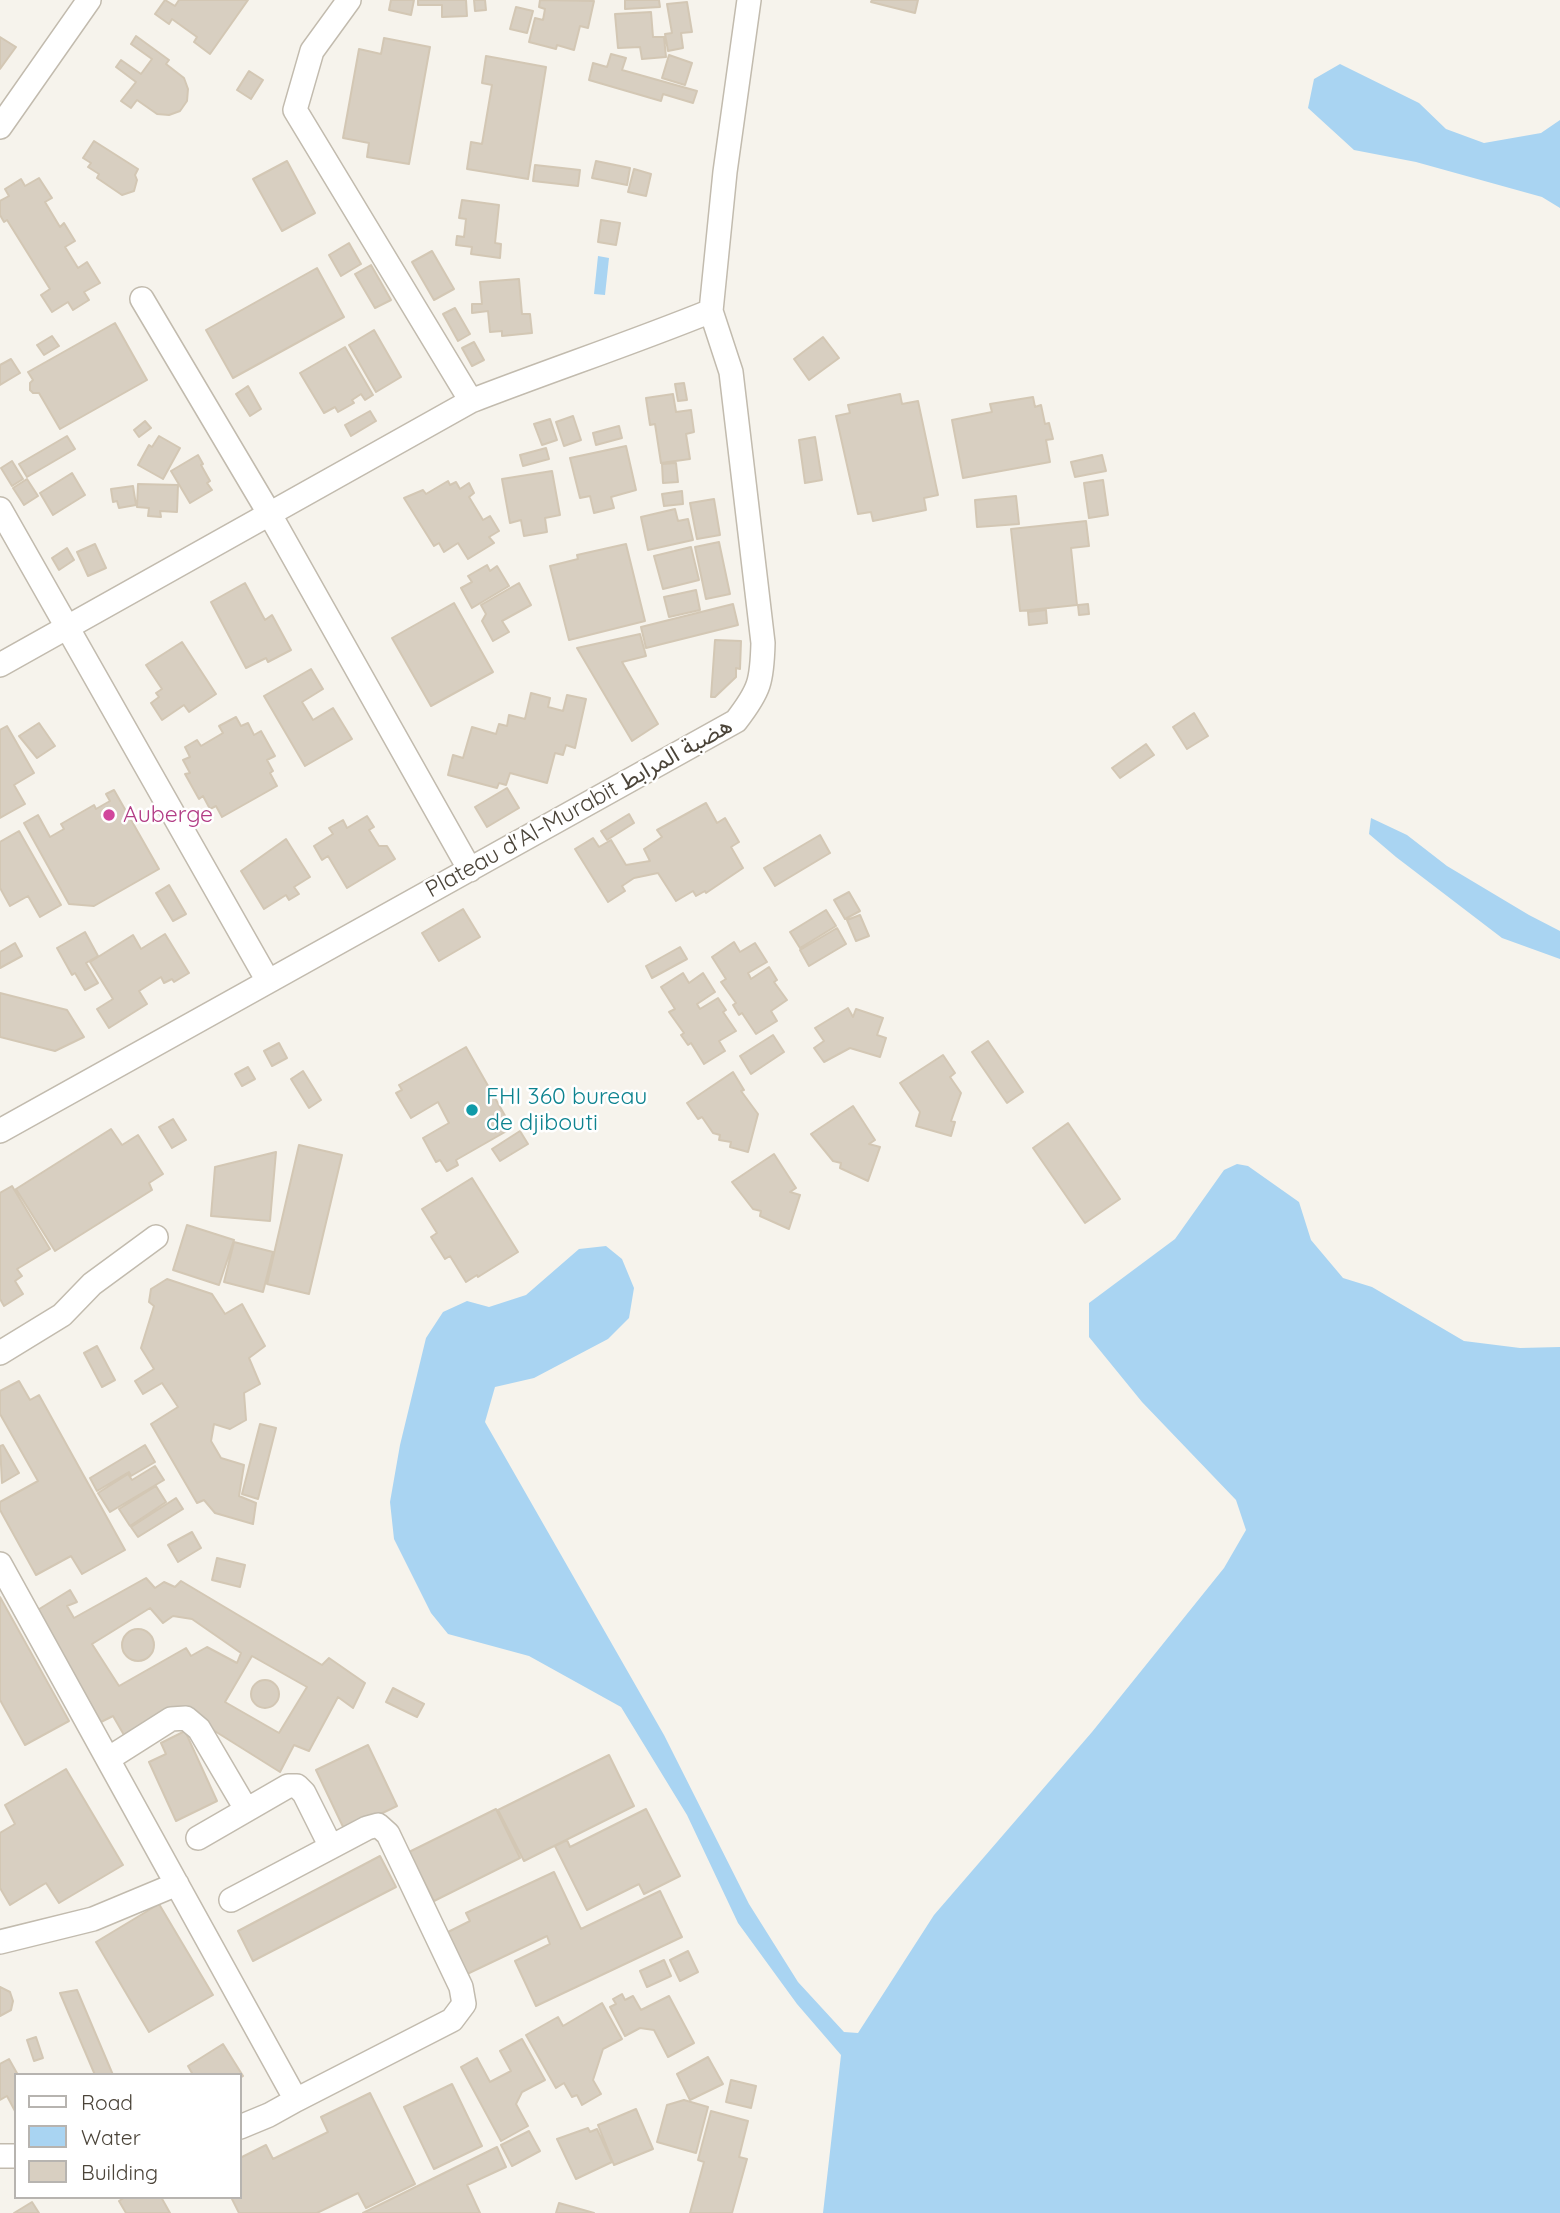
<!DOCTYPE html>
<meta charset="utf-8">
<style>
body{margin:0}
#map{position:relative;width:1560px;height:2213px;overflow:hidden;background:#f6f3ec;font-family:Quicksand,sans-serif}
canvas{display:block}
.legend{position:absolute;left:14px;top:2073px;width:228px;height:126px;box-sizing:border-box;background:#fff;border:2px solid #b7b4b0;margin:0;padding:9px 12px;list-style:none;font-size:21px;color:#4b4439}
.legend li{display:flex;align-items:center;gap:14px;height:35px}
.legend b{width:35px;border:2px solid #b7b4b0}
</style>
<div id="map">
<canvas width="1560" height="2213"></canvas>
<ul class="legend">
<li><b style="height:9px;background:#fff"></b>Road</li>
<li><b style="height:19px;background:#a9d4f2"></b>Water</li>
<li><b style="height:19px;background:#d8cfc1"></b>Building</li>
</ul>
</div>
<script>
const g = document.querySelector('canvas').getContext('2d');
g.lineJoin = 'round';
function paint(path, color) { g.fillStyle = color; g.fill(path, 'evenodd'); }
function stroke(path, color, width, dash) { g.strokeStyle = color; g.lineWidth = width; g.lineCap = dash ? 'butt' : 'round'; g.setLineDash(dash || []); g.stroke(path); }
function drawText(font, color, halo, rows, align = 'center') {
  g.font = font + ' Quicksand,"Noto Sans Arabic",sans-serif'; g.lineWidth = 5; g.setLineDash([]); g.textBaseline = 'middle'; g.strokeStyle = halo; g.fillStyle = color; for (const [text, x, y, turn = 0] of rows) {
    g.save(); g.translate(x, y); g.rotate((+turn || 0) * Math.PI / 180); g.textAlign = isNaN(turn) ? turn : align; if (halo) g.strokeText(text, 0, 0); g.fillText(text, 0, 0); g.restore();
  }
}
paint(new Path2D(`
 M1340,64L1419,103L1446,129L1484,143L1541,133L1560,120V208L1542,197L1416,162L1354,150L1308,108L1314,79Z
 M598,256L609,258L605,295L594,294Z
 M1371,818L1407,835L1447,866L1529,915L1560,931V959L1502,938L1396,857L1369,834Z
 M1237,1164L1248,1166L1299,1202L1311,1240L1343,1278L1372,1287L1464,1341L1520,1348L1560,1347V2213H823L841,2055L797,2004L738,1923L687,1815L621,1707L529,1656L448,1634L431,1613L394,1539L390,1502L400,1445L426,1338L443,1312L467,1301L489,1307L526,1295L579,1249L606,1246L622,1259L634,1288L629,1318L608,1339L534,1378L495,1387L485,1422L664,1735L749,1904L798,1982L844,2032L858,2033L934,1915L1092,1732L1224,1568L1246,1530L1236,1500L1142,1402L1089,1337V1303L1175,1239L1224,1170Z`), '#a9d4f2');
const building = new Path2D(`
 M165,0L175,6L179,0H248L210,54L194,42L197,37L172,19L169,24L155,14Z
 M391,0H414L411,15L389,10Z
 M418,0H466L467,16L442,17V5H418Z
 M474,0H485L486,10L475,11Z
 M540,0L594,1L588,28L580,26L574,50L557,45L556,49L529,42L535,18L543,20L545,9L539,7Z
 M625,0H659L660,7L625,9Z
 M872,0H918L915,13L871,2Z
 M687,2L692,32L681,33L683,48L668,51L665,34L672,33L667,4Z
 M516,7L533,11L527,33L510,29Z
 M651,12L653,37H664L666,57L642,59L640,47L618,48L615,14Z
 M136,36L169,60L166,64L184,78L188,89L187,101L180,111L169,115L157,114L137,100L131,108L121,101L136,82L116,67L121,60L141,74L152,59L131,44Z
 M0,37L16,47L0,69Z
 M384,38L430,47L409,164L367,157L369,143L343,138L359,49L381,54Z
 M611,54L626,58L622,70L697,91L693,103L663,94L661,101L589,80L593,63L607,67Z
 M669,55L692,63L685,85L662,78Z
 M486,56L546,67L528,179L467,169L471,142L482,144L492,85L482,83Z
 M249,71L263,80L251,99L237,90Z
 M94,141L138,169L135,175L137,180L134,191L122,195L97,178L99,174L88,167L91,163L83,158Z
 M287,161L315,213L282,231L253,179Z
 M596,161L630,168L627,185L592,178Z
 M535,165L580,170L578,186L533,181Z
 M634,169L651,174L646,196L628,192Z
 M39,178L52,198L45,202L60,227L64,223L75,241L65,247L78,268L87,262L100,283L84,292L89,300L73,310L68,302L52,312L41,295L50,289L7,220L4,222L0,215V201L9,196L5,189L21,179L25,186Z
 M462,200L499,205L495,243L501,244L500,258L471,254L472,247L456,245L457,236L464,237L466,219L459,218Z
 M601,220L620,223L616,245L598,242Z
 M349,243L361,264L341,276L329,255Z
 M432,251L454,289L434,300L412,262Z
 M371,265L391,300L375,308L355,274Z
 M317,268L344,317L233,378L206,330Z
 M519,279L522,314H530L532,333L502,336V331L490,332L488,311L472,313V304H482L480,282Z
 M455,308L470,334L458,341L443,314Z
 M115,323L147,380L60,429L39,393H33L30,390V383L33,380L28,372Z
 M374,330L401,377L376,392L349,345Z
 M52,336L59,346L44,355L37,345Z
 M823,337L839,358L809,380L794,359Z
 M474,342L484,360L472,366L462,348Z
 M345,347L373,395L365,400L361,394L352,400L354,403L338,412L335,407L324,413L300,373Z
 M11,359L20,373L0,385V365Z
 M684,383L687,400L678,401L675,384Z
 M248,386L261,409L250,416L236,394Z
 M673,394L676,412L691,410L694,432L686,434L690,459L661,463L655,424L650,425L646,398Z
 M900,394L902,404L918,401L938,495L924,498L926,510L873,521L871,512L858,514L836,416L850,413L848,405Z
 M1033,397L1035,407L1041,405L1045,424L1049,423L1053,439L1046,440L1050,462L963,478L952,420L992,412L990,404Z
 M370,411L376,421L351,436L345,425Z
 M573,416L581,440L564,446L556,422Z
 M550,419L557,440L542,445L534,424Z
 M145,421L151,428L139,437L134,430Z
 M619,426L622,438L596,445L593,433Z
 M67,436L75,449L27,477L19,464Z
 M159,436L180,448L163,479L138,465L149,445L152,447Z
 M815,437L822,480L805,483L799,440Z
 M626,446L636,490L611,497L614,508L594,513L590,496L580,498L570,458Z
 M546,448L549,459L523,466L520,455Z
 M198,455L203,464L201,465L210,481L207,483L212,490L190,503L171,471Z
 M1102,455L1106,471L1075,477L1071,462Z
 M12,461L23,479L12,486L1,468Z
 M676,463L678,482L663,483L662,464Z
 M552,471L560,515L545,518L547,532L524,536L521,520L510,523L502,479Z
 M72,473L85,495L53,515L40,493Z
 M27,479L38,496L24,505L13,488Z
 M1103,480L1108,515L1089,518L1084,483Z
 M448,481L450,485L456,482L460,489L469,483L474,493L469,497L483,520L490,516L499,531L489,537L494,543L468,559L458,543L444,552L439,543L434,546L404,498L423,490L426,494Z
 M138,484L178,485L177,512L160,511L161,517L148,516L149,508L137,507Z
 M133,486L136,505L119,508L117,501L113,502L111,489Z
 M682,491L683,504L664,506L662,494Z
 M1016,496L1019,524L977,527L975,500Z
 M714,499L720,535L697,539L690,503Z
 M675,509L678,521L688,519L693,540L648,550L641,517Z
 M1086,521L1089,546L1071,548L1077,605L1020,611L1011,529Z
 M719,542L730,594L706,599L695,547Z
 M95,544L106,568L88,576L77,552Z
 M626,544L645,621L569,640L550,566L578,559L577,555Z
 M691,547L699,580L663,589L654,556Z
 M67,548L74,560L59,570L52,558Z
 M487,565L490,571L497,566L509,586L472,608L461,588L472,582L468,576Z
 M245,583L265,620L272,615L291,650L268,662L266,658L246,668L211,602Z
 M519,583L531,605L502,621L509,632L493,641L482,621L486,614L481,605Z
 M696,590L700,610L669,617L664,597Z
 M454,603L493,672L431,706L392,638Z
 M733,604L738,625L646,648L641,627Z
 M1088,604L1089,614L1079,615L1078,605Z
 M1046,610L1047,623L1029,625L1028,612Z
 M640,634L646,656L622,662L658,724L632,741L577,648Z
 M715,640L741,641L740,669L736,668V677L715,697H711Z
 M182,642L216,694L189,712L184,705L162,720L151,703L159,697L156,693L162,689L146,665Z
 M311,669L323,689L302,702L313,720L333,708L352,739L305,766L264,696Z
 M531,693L550,698L548,707L563,711L567,695L586,699L575,748L566,745L563,755L555,753L547,783L510,773L506,785L499,783L497,788L448,775L453,755L463,758L472,727L496,734L499,724L507,726L509,715L525,719Z
 M1194,713L1208,736L1187,749L1173,727Z
 M236,717L241,726L248,723L254,735L261,731L275,756L267,760L273,771L270,773L277,786L222,817L216,806L210,809L203,796L199,799L185,774L190,773L183,760L190,757L185,747L197,740L201,746L223,733L219,726Z
 M39,723L55,746L37,758L19,736Z
 M7,726L34,773L14,785L25,804L0,818V730Z
 M1146,744L1154,755L1120,778L1112,768Z
 M507,788L519,808L487,827L475,807Z
 M114,790L159,869L94,906L69,904L24,823L38,815L50,837L64,829L61,824L94,805L96,809L110,801L106,794Z
 M706,803L717,823L725,818L739,842L731,847L743,868L706,893L705,891L696,896L693,891L676,901L658,873L634,878L622,886L625,891L608,902L575,849L593,838L599,847L611,840L626,865L650,861L644,849L662,837L657,830Z
 M629,814L634,823L607,840L601,831Z
 M367,816L374,827L369,830L379,846H387L395,859L347,888L328,856L322,860L314,846L333,834L329,828L343,820L347,828Z
 M19,831L61,905L40,917L28,896L10,906L0,888V842Z
 M820,835L830,853L775,886L764,868Z
 M286,839L310,877L294,887L299,894L289,900L286,895L264,909L241,871Z
 M169,885L186,914L173,921L156,893Z
 M849,892L860,911L845,919L834,900Z
 M463,909L480,937L439,961L422,933Z
 M826,910L836,926L800,948L790,932Z
 M860,915L869,936L856,941L847,920Z
 M837,928L846,944L809,966L800,950Z
 M85,932L98,956L86,963L98,983L85,990L75,973L72,975L57,948Z
 M165,934L189,973L174,982L172,979L164,983L161,977L139,991L147,1004L109,1028L97,1009L113,999L90,962L133,935L141,949Z
 M734,942L740,952L755,943L767,962L748,973L751,979L769,967L777,980L774,982L787,1000L771,1011L777,1021L756,1034L742,1013L739,1015L733,1005L736,1003L721,982L726,979L712,957Z
 M15,943L22,956L0,968V952Z
 M680,947L687,959L652,978L646,966Z
 M683,973L689,983L703,973L715,992L697,1004L700,1009L718,998L726,1010L723,1012L736,1031L719,1041L725,1051L704,1064L691,1043L688,1045L681,1035L684,1033L669,1012L675,1009L661,987Z
 M0,993L67,1010L84,1037L55,1051L0,1037Z
 M848,1008L853,1017L856,1009L883,1018L877,1035L886,1038L880,1057L850,1048L824,1062L814,1048L824,1041L815,1028Z
 M773,1035L784,1052L751,1074L740,1056Z
 M988,1041L1023,1092L1007,1103L972,1052Z
 M279,1043L287,1058L272,1066L264,1051Z
 M466,1047L512,1128L456,1160L458,1165L447,1171L440,1160L436,1162L423,1138L449,1123L438,1102L411,1118L396,1093L402,1090L399,1085Z
 M943,1055L955,1073L950,1077L961,1093L951,1121L955,1122L951,1136L916,1126L920,1112L900,1083Z
 M248,1067L255,1079L242,1086L235,1074Z
 M303,1071L321,1100L309,1108L291,1079Z
 M733,1072L744,1090L741,1091L758,1114L748,1152L730,1147L731,1142L719,1140L720,1135L713,1133L702,1117L698,1119L687,1103Z
 M853,1106L875,1140L869,1144L880,1147L868,1181L840,1168L841,1163L833,1161L811,1134Z
 M173,1119L186,1140L172,1148L159,1127Z
 M1068,1123L1120,1199L1085,1223L1033,1148Z
 M111,1129L122,1145L138,1135L163,1174L149,1183L152,1190L55,1251L16,1189Z
 M520,1131L528,1144L500,1161L492,1149Z
 M299,1145L342,1155L309,1294L267,1284Z
 M276,1152L270,1221L211,1216L215,1167Z
 M774,1154L796,1188L790,1192L800,1195L789,1229L760,1216L761,1211L753,1209L732,1182Z
 M472,1178L518,1252L478,1277L477,1275L466,1282L450,1256L445,1259L431,1237L437,1233L422,1209Z
 M12,1186L50,1249L17,1269L22,1276L15,1281L23,1294L4,1306L0,1299V1193Z
 M187,1225L234,1240L219,1285L173,1270Z
 M234,1242L273,1252L263,1292L224,1282Z
 M167,1279L212,1294L225,1314L242,1304L265,1346L249,1358L260,1384L244,1393L246,1420L230,1429L214,1424L211,1441L221,1458L244,1465L239,1496L256,1503L253,1524L215,1513L204,1500L197,1503L151,1424L178,1407L162,1383L143,1394L135,1381L154,1369L141,1348L154,1306L149,1302L151,1289Z
 M97,1346L115,1380L102,1387L84,1353Z
 M19,1381L30,1400L39,1395L125,1550L82,1574L71,1556L36,1575L0,1510V1502L38,1481L0,1414V1391Z
 M260,1424L276,1428L258,1499L242,1494Z
 M3,1445L19,1473L2,1483L0,1446Z
 M145,1445L155,1462L131,1476L129,1472L97,1491L90,1478Z
 M155,1466L164,1480L110,1512L98,1493L128,1474L132,1480Z
 M156,1486L166,1502L130,1526L119,1509Z
 M176,1498L183,1509L138,1537L131,1527Z
 M192,1532L201,1548L178,1562L168,1545Z
 M217,1558L245,1565L240,1587L212,1580Z
 M146,1578L155,1588L164,1582L175,1587L181,1581L322,1665L329,1658L365,1683L353,1708L338,1697L309,1751L294,1745L280,1772L178,1708L124,1735L113,1716L101,1722L36,1611L70,1590L77,1602L67,1606L74,1618ZM150,1608L163,1623L173,1616L192,1619L241,1653L237,1663L207,1647L191,1656L186,1648L119,1686L92,1644ZM252,1656L307,1687L279,1733L225,1702Z
 M0,1597L69,1721L25,1745L0,1700Z
 M122 1645a16 16 0 1 1 32 0a16 16 0 1 1-32 0Z
 M251 1694a14 14 0 1 1 28 0a14 14 0 1 1-28 0Z
 M393,1688L424,1704L417,1717L386,1702Z
 M185,1731L217,1801L176,1821L149,1762L166,1754L161,1743Z
 M368,1745L397,1806L345,1831L316,1770Z
 M609,1755L634,1806L524,1861L498,1810Z
 M66,1769L123,1865L59,1903L46,1883L10,1905L0,1888V1833L15,1824L5,1805Z
 M496,1809L520,1858L434,1901L409,1852Z
 M646,1809L680,1876L644,1894L639,1884L587,1910L555,1846L567,1840L570,1847Z
 M380,1856L396,1887L253,1961L238,1931Z
 M554,1872L581,1929L660,1891L682,1937L536,2006L515,1961L550,1944L547,1936L465,1975L446,1933L470,1921L466,1913Z
 M159,1904L213,1995L149,2032L96,1942Z
 M688,1951L698,1972L680,1981L670,1960Z
 M664,1960L671,1976L647,1987L640,1971Z
 M0,1987L10,1992L13,2001L11,2010L0,2016Z
 M77,1990L113,2075H95L60,1993Z
 M622,1994L625,2000L633,1996L641,2010L669,1996L694,2043L668,2057L654,2030L640,2028L625,2036L610,2007L616,2004L613,1999Z
 M602,2003L622,2039L603,2049L593,2080L601,2094L582,2105L577,2095L572,2097L564,2083L556,2088L526,2035L558,2017L563,2026Z
 M36,2037L43,2058L34,2061L27,2040Z
 M522,2039L545,2080L522,2092L516,2104L528,2126L501,2141L461,2067L477,2058L490,2082L511,2071L500,2051Z
 M223,2044L243,2076L240,2078V2075H193L188,2066Z
 M708,2057L723,2084L690,2100L677,2074Z
 M9,2059L18,2075H16V2113L7,2096L0,2100V2064Z
 M731,2080L756,2086L751,2108L726,2102Z
 M452,2084L482,2146L434,2169L404,2107Z
 M370,2093L415,2184L366,2208L358,2193L317,2213H239L231,2197H240V2158L266,2145L273,2159L328,2132L321,2117Z
 M684,2100L708,2107L696,2153L657,2142L667,2105Z
 M636,2109L653,2149L614,2165L598,2125Z
 M711,2111L748,2121L739,2157L747,2159L732,2213H690L704,2162L698,2160Z
 M588,2128L590,2132L597,2129L612,2162L576,2179L557,2139Z
 M529,2131L540,2151L512,2166L501,2145Z
 M497,2147L506,2167L467,2185L480,2213H363Z
 M125,2197H161L170,2213H126L119,2201Z
 M32,2202L39,2213H14Z
 M559,2203L594,2213H556Z`);
paint(building, '#d8cfc1');
stroke(building, '#d3c7b4', 2);
const minor = new Path2D(`
 M0,127L89,0
 M142,299L269,513L470,870
 M471,401C551,370 632,343 711,311
 M0,509L268,981
 M0,665L471,401L295,110L312,51L349,0
 M0,1131L736,721C760,690 762,681 763,643L731,372L711,311L725,172L749,0
 M0,1353L62,1315L92,1284L156,1237
 M0,1564L296,2100L269,2115L240,2127
 M108,1759L171,1719L186,1718L199,1729L246,1809
 M198,1838L288,1786H297L304,1793L331,1847
 M231,1900L367,1828L378,1825L388,1834L461,1987L464,2004L452,2020L296,2100
 M0,1942L93,1919L177,1884
 M0,2156H16`);
stroke(minor, '#c2bbae', 26);
stroke(minor, '#fff', 23);
for (const [x, y, r, color] of [
 [109,815,7,"#d1479c"],
 [472,1110,7,"#0f9aa8"]
]) { const dot = new Path2D(); dot.arc(x, y, r, 0, 2 * Math.PI); g.fillStyle = color; g.fill(dot); stroke(dot, '#fff', 2.5); }
drawText('23px', '#4b4439', '#fff', [
 ["Plateau d'Al-Murabit هضبة المرابط",579,808,-29]
]);
drawText('23px', '#b23c85', '#fff', [
 ["Auberge",123,815]
], 'left');
drawText('23px', '#0d838f', '#fff', [
 ["FHI 360 bureau",486,1097],
 ["de djibouti",486,1123]
], 'left');
</script>
